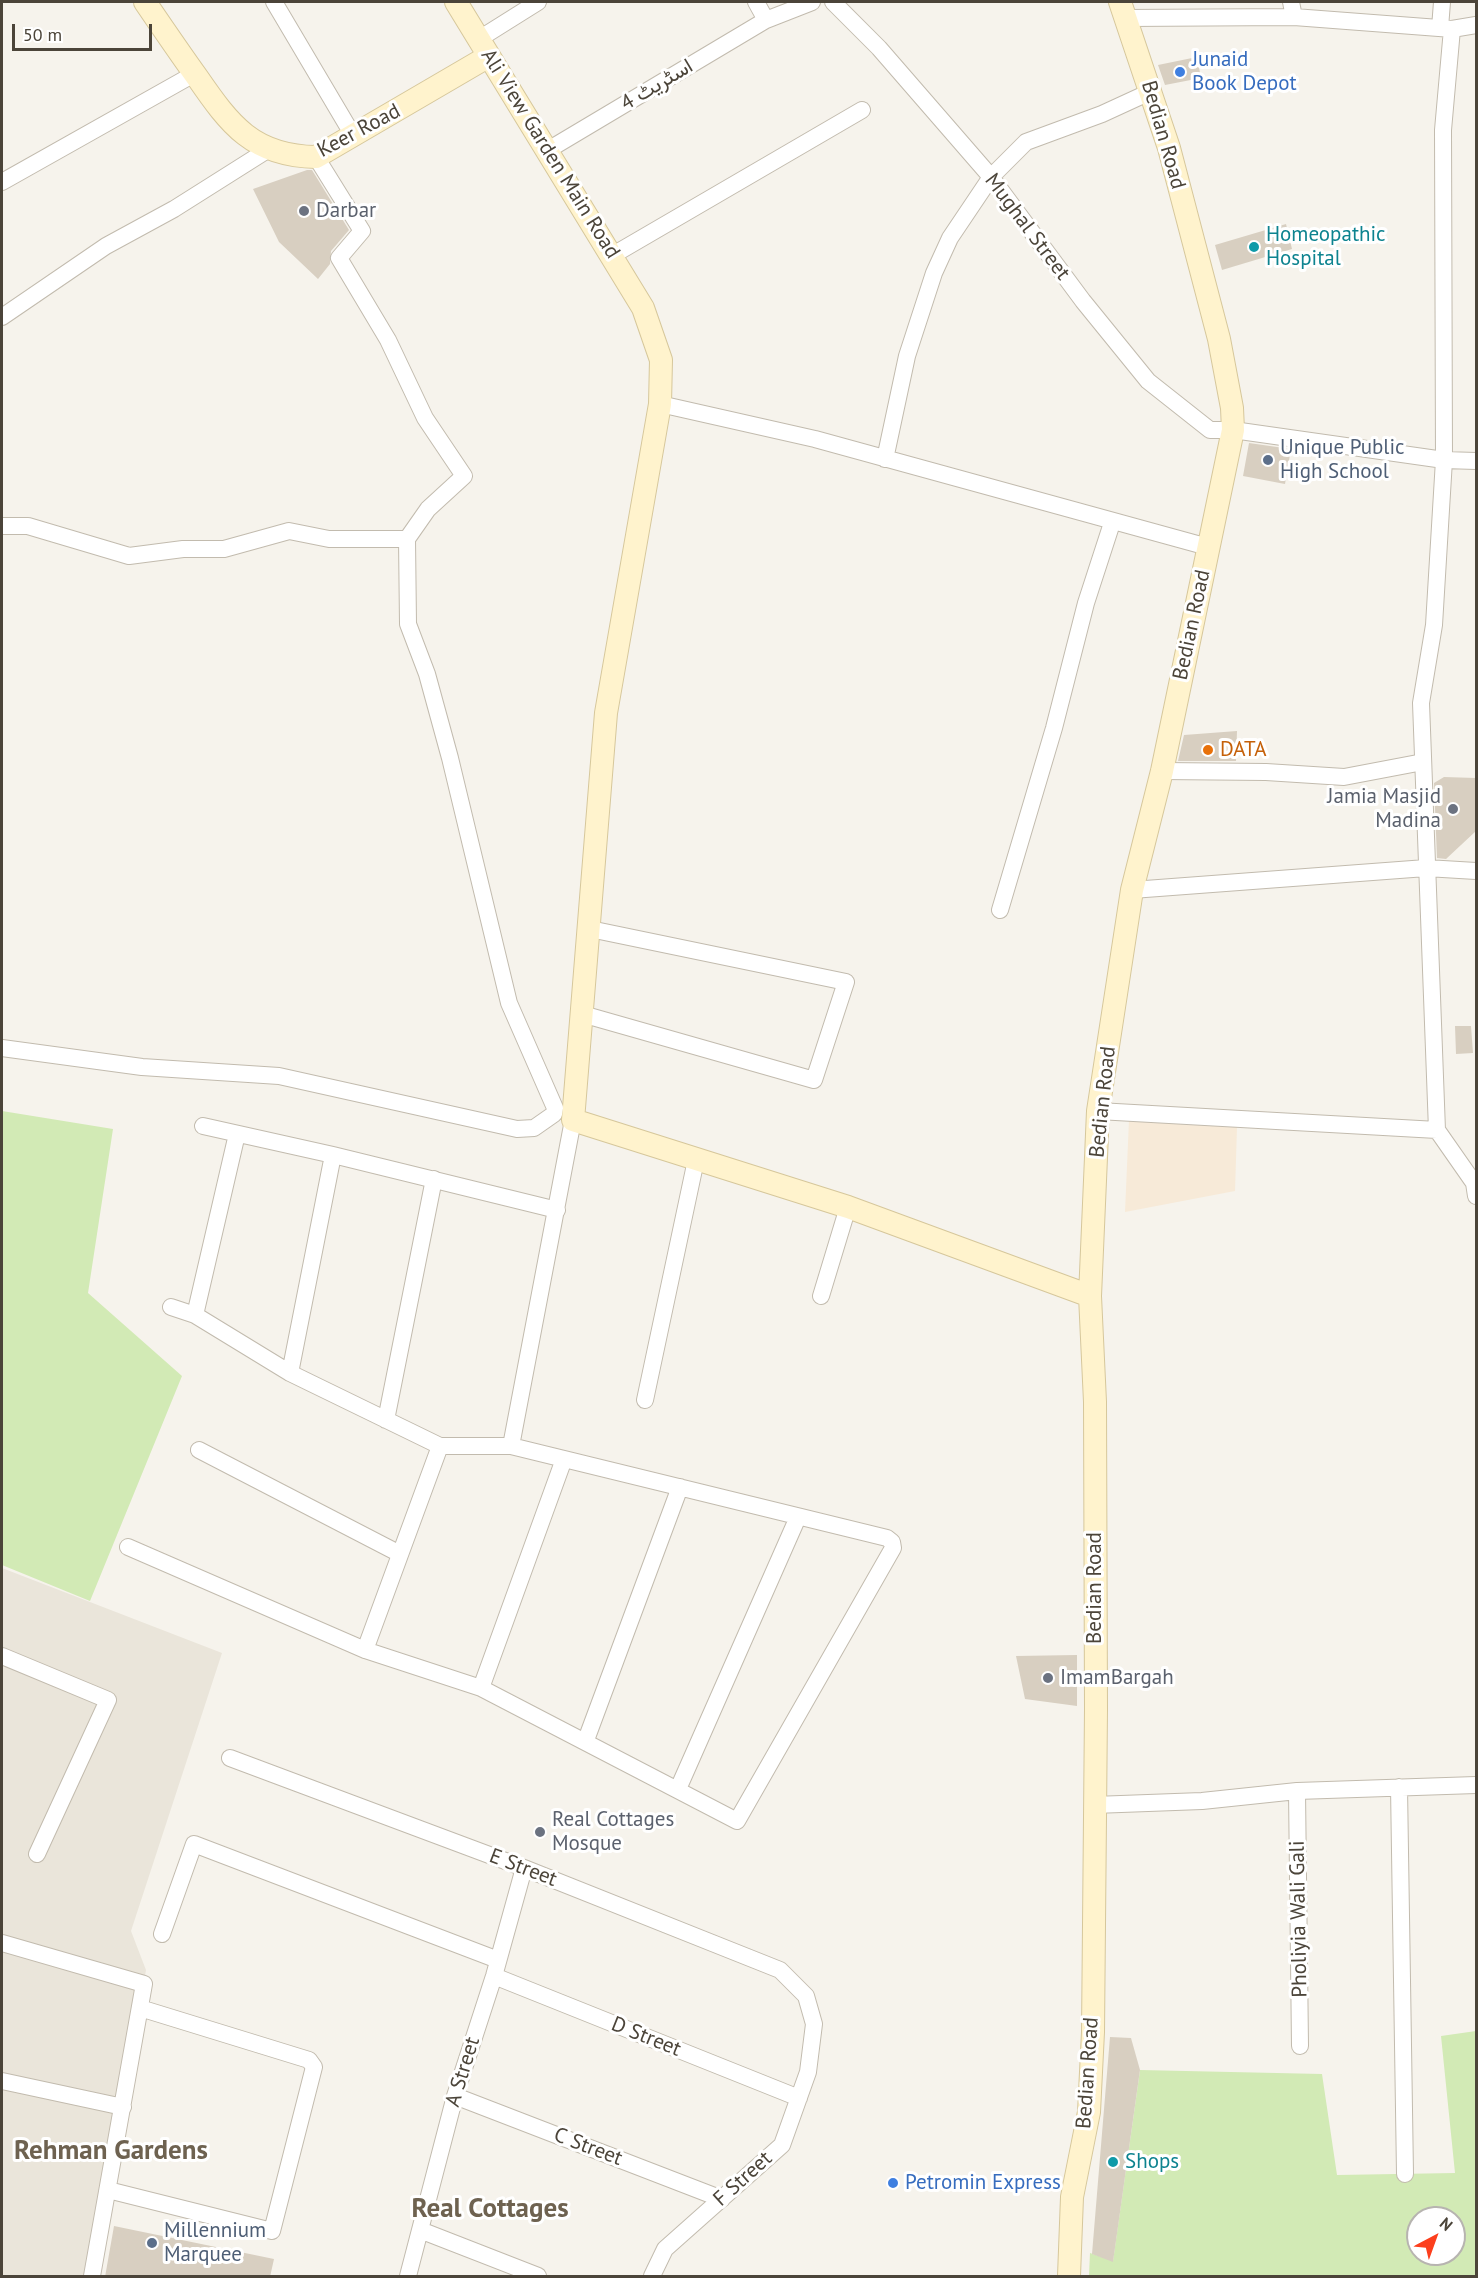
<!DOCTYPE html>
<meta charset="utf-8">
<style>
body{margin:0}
#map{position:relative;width:1478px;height:2278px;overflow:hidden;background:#f6f3ec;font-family:"PT Sans",sans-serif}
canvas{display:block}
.frame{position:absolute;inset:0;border:3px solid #4b4439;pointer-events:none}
.north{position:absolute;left:1406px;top:2206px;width:60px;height:60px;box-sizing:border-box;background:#fff;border:2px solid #b7b4b0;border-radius:50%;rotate:41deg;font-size:16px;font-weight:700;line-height:24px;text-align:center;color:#4b4439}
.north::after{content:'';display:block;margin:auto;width:21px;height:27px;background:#fc3f1d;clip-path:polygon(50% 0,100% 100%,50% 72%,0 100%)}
.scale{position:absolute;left:12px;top:24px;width:140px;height:27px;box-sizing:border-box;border:3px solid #4b4439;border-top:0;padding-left:8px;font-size:18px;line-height:21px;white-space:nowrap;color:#4b4439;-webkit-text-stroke:4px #fff;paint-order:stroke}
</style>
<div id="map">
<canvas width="1478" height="2278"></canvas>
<div class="frame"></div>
<div class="north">N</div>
<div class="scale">50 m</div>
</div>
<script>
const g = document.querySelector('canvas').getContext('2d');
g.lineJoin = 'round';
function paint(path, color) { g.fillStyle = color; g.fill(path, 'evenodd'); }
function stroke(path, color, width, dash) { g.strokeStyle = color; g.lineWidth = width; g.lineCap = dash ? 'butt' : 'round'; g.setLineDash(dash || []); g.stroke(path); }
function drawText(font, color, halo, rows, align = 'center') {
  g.font = font + ' "PT Sans",Vazirmatn,sans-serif'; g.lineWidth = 6; g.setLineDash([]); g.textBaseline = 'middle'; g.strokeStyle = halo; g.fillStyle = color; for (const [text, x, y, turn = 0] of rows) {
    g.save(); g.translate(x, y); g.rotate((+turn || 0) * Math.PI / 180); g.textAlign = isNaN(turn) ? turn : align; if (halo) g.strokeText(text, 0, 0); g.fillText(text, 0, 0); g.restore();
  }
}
paint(new Path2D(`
 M2,1568L222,1653L131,1931L146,1970L93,2276H2Z`), '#eae5da');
paint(new Path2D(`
 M1129,1120L1237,1127L1235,1191L1125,1212Z`), '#f7ead8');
paint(new Path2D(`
 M2,1111L113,1129L88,1293L182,1376L90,1601L2,1565Z
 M1476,2031V2276H1089L1090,2253L1113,2261L1140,2070L1322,2074L1337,2175L1455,2173L1441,2036ZM1418,2218H1454V2254H1418Z`), '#d2eab5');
paint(new Path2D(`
 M1197,57L1201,78L1165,85L1158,65Z
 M307,170H312L349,230L331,251L330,264L318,279L279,242L253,189Z
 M1286,224L1292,249L1222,270L1215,245Z
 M1249,443L1291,449L1285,484L1243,476Z
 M1237,731L1236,761H1178L1184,735Z
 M1444,777L1476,778V831L1446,859L1437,858L1434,783Z
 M1455,1026H1471L1473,1053L1456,1054Z
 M1077,1655V1706L1025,1699L1016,1656Z
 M1110,2037L1131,2038L1140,2070L1113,2262L1092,2254Z
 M114,2226L274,2259L270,2277H105Z`), '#d8cfc1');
const street = new Path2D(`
 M274,2L354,137
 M756,2L766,20
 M833,2L879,48L991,177L1083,301L1148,381L1210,430H1233L1444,460L1476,461
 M1291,2L1294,17
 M1125,18L1294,17L1452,29L1476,25
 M1440,28L1442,2
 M479,39L538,2
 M548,150L766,20L812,2
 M2,182L194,74
 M613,255L862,110
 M2,317L106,246L174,209L269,149
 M660,404L815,439L1208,547
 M885,459L907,356L934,273L950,238L991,177L1026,142L1102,114L1152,91
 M2,526H28L129,556L183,549H224L289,531L329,539H407
 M1162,771L1266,772L1344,777L1423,762
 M1132,890L1426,868L1476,871
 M1000,910L1054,728L1086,603L1112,523
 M582,1014L814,1080L846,982L590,929
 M2,1048L142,1067L279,1076L517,1129L534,1128L554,1114L555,1108L509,1003L450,758L427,674L408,624L407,539L428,509L464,476L425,418L388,340L339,258L362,231L316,157
 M1098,1111L1437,1130L1421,703L1434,625L1444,460L1443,130L1452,29
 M203,1126L333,1155L557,1210
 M1437,1130L1474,1183L1476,1196
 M821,1296L848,1207
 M195,1315L237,1134
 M290,1373L333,1155
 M645,1400L696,1160
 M386,1420L434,1179
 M511,1446L573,1120
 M199,1450L400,1554
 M128,1547L365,1650L481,1688L737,1821L893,1548L892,1542L887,1538L511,1446H440L290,1373L195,1315L171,1307
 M365,1650L440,1446
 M2,1656L108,1700L37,1854
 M481,1688L564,1459
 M586,1740L680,1487
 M230,1758L524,1868L780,1970L806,1996L814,2024L808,2072L782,2145L665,2249L652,2276
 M1399,1787L1405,2174
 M678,1789L798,1517
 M1297,1791L1300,2046
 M1094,1805L1202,1801L1297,1791L1476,1785
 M162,1934L194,1844L498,1960
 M2,1943L144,1984L92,2276
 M494,1976L799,2098
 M2,2081L123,2107
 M455,2096L722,2199
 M108,2190L272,2231L314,2067L309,2060L140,2008
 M420,2230L538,2276
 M408,2276L455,2096L494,1976L524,1868`);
const secondary = new Path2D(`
 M145,2C162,27 179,52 197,77C230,125 253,156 316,157L489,56
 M456,2L643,308L661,360L660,404L606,713L573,1120L848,1207L1090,1296
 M1069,2276L1072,2197L1089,2112L1093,2032L1096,1709L1095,1402L1090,1296L1098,1111L1132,890L1162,771L1233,430L1232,408L1219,339L1169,148L1120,2`);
stroke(street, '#c2bbae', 18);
stroke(secondary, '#d6c79b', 24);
stroke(street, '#fff', 16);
stroke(secondary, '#fff3cd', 22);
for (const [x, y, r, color] of [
 [1180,72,6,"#3f7fe0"],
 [304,211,6,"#6b7280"],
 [1254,247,6,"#0f9aa8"],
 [1268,460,6,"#5c6f8a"],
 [1208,750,6,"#e8710a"],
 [1453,809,6,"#6b7280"],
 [1048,1678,6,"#6b7280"],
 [540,1832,6,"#6b7280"],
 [1113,2162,6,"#0f9aa8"],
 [893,2183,6,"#3f7fe0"],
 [152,2243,6,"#5c6f8a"]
]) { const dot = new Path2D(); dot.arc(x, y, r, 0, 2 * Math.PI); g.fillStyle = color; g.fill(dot); stroke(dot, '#fff', 2); }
drawText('21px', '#366cbe', '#fff', [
 ["Junaid",1192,60],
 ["Book Depot",1192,84],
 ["Petromin Express",905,2183]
], 'left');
drawText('21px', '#4b4439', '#fff', [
 ["اسٹریٹ 4",657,85,-31],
 ["Keer Road",359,131,-28],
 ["Bedian Road",1163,135,74],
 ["Ali View Garden Main Road",550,154,58],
 ["Mughal Street",1027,227,53],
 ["Bedian Road",1192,625,-78],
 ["Bedian Road",1103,1102,-84],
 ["Bedian Road",1095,1588,-90],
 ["E Street",523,1868,21],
 ["Pholiyia Wali Gali",1299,1919,-91],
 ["D Street",646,2037,22],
 ["A Street",463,2072,-73],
 ["Bedian Road",1088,2073,-86],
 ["C Street",588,2147,21],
 ["F Street",743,2179,-42]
]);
drawText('21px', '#5b616d', '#fff', [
 ["Darbar",316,211],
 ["Jamia Masjid",1441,797,"right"],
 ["Madina",1441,821,"right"],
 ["ImamBargah",1060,1678],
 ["Real Cottages",552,1820],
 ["Mosque",552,1844]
], 'left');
drawText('21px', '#0d838f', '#fff', [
 ["Homeopathic",1266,235],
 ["Hospital",1266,259],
 ["Shops",1125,2162]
], 'left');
drawText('21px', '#4e5e75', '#fff', [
 ["Unique Public",1280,448],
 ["High School",1280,472],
 ["Millennium",164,2231],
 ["Marquee",164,2255]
], 'left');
drawText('21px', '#c56008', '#fff', [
 ["DATA",1220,750]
], 'left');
drawText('bold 27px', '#6e6250', '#fff', [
 ["Rehman Gardens",111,2151],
 ["Real Cottages",490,2209]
]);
</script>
